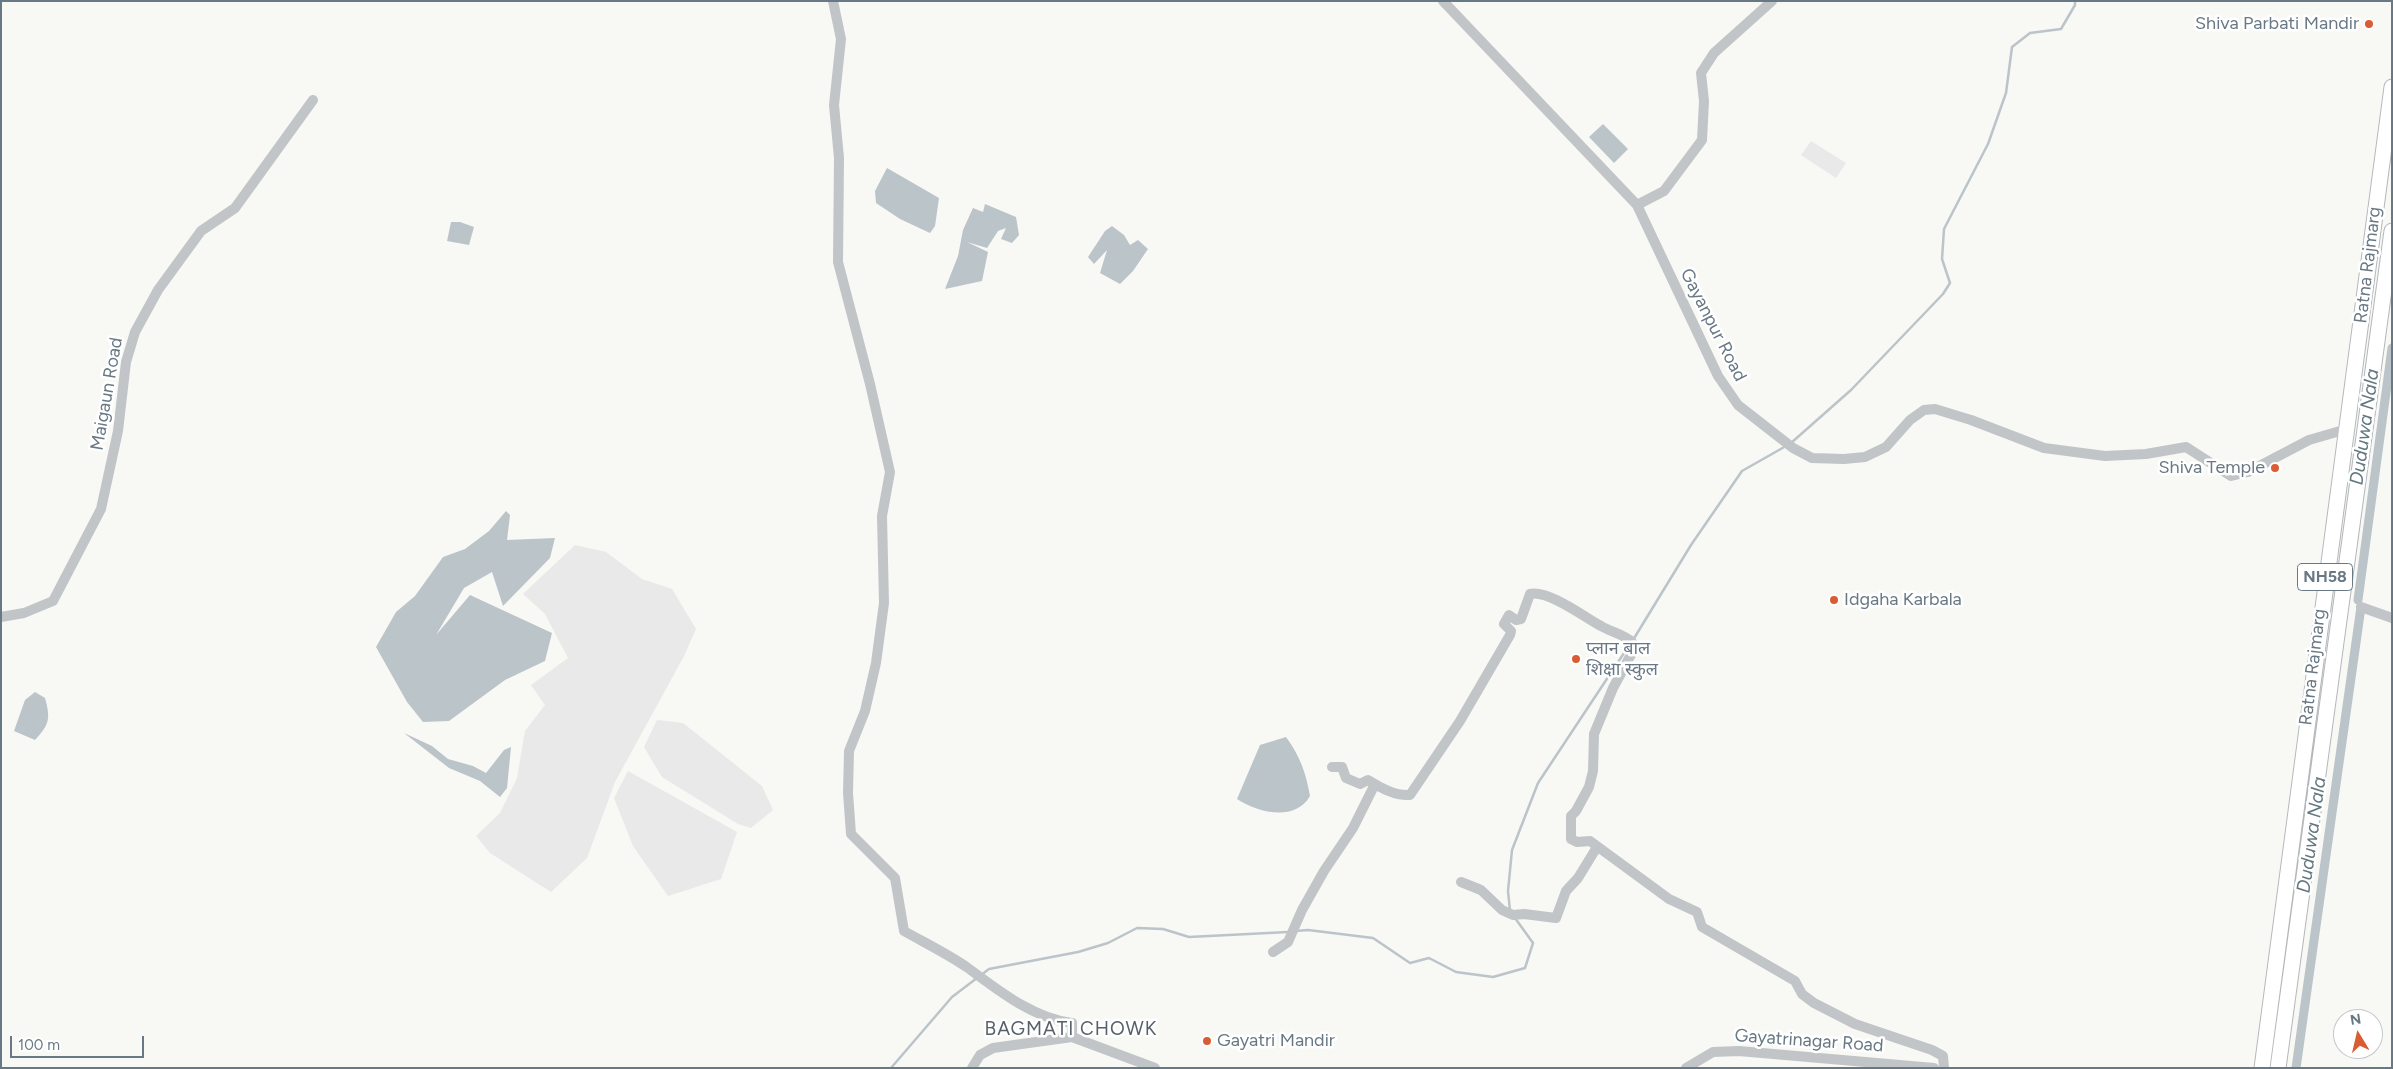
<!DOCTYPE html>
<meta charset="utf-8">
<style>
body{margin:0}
#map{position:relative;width:2393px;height:1069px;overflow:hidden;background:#f8f8f5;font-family:Figtree,sans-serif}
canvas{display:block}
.frame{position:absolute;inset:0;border:2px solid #687884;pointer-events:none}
.north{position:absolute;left:2333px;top:1009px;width:50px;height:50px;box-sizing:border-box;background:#fff;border:1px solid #c3c9ce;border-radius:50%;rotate:351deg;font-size:14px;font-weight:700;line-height:20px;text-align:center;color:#687884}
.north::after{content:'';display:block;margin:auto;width:18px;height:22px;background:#da5c33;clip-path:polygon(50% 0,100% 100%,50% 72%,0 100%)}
.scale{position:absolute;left:10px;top:1036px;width:134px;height:22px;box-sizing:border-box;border:2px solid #687884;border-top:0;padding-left:6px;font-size:15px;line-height:18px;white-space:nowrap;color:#687884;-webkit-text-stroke:4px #fff;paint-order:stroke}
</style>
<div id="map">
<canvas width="2393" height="1069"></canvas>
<div class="frame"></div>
<div class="north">N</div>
<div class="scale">100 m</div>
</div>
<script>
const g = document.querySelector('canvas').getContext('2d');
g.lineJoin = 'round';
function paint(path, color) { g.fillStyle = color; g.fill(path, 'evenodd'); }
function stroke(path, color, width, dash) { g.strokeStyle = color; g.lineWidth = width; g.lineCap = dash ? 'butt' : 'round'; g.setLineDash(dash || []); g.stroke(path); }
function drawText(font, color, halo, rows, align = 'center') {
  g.font = font + ' Figtree,"Noto Sans Devanagari",sans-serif'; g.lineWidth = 5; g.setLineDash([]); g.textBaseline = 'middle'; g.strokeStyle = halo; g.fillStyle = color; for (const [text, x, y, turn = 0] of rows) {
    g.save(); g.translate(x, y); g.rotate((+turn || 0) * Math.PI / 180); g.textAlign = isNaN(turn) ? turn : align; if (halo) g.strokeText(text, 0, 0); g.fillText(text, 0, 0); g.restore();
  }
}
paint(new Path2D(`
 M1811,141L1846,163L1836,178L1801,155Z
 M575,545L606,552L642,579L672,589L696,629L684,656L615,782L587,858L551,892L490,853L476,836L500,813L517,778L525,731L545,705L531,685L568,658L545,614L523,594Z
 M657,720L683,723L762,786L773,810L751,828L738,824L662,777L644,747Z
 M628,771L737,832L721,879L668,896L633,846L614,798Z`), '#e8e9e8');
paint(new Path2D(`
 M1603,124L1628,149L1614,163L1589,137Z
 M887,168L939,198L935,226L930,233L900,219L876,203L875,191Z
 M985,204L1016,217L1019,235L1012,243L1001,239L1006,228L998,231L987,248L967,242L988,252L982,281L945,289L958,256L963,230L973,208L983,212Z
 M451,222H460L474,227L469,245L447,241Z
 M1112,226L1124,235L1130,245L1138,240L1148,249L1133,271L1120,284L1100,273L1107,250L1094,264L1088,257L1105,231Z
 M506,511L510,515L507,540L555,538L550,558L503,606L492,572L464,588L436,635L470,595L552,633L545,661L505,680L449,721L423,722L407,702L376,647L396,612L415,596L443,557L465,549L489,531Z
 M35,692L45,698C51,719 49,725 35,740L14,731L25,700Z
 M404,733L432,746L448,759L473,766L486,773L504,750L511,747L507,788L500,797L480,781L449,768Z
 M1286,737C1300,756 1306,773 1310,796C1295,822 1258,813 1237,799L1260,745Z`), '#bbc4c9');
stroke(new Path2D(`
 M1791,443L1851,390L1943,294L1950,283L1942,259L1944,229L1988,144L2006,93L2012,47L2030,33L2061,29L2075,5V1
 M1633,640L1691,545L1742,471L1786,446
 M1510,911L1508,891L1512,850L1538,783L1628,647
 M1296,931L1308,930L1373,938L1410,963L1429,958L1456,972L1493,977L1525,968L1533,943L1515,918
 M981,975L989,969L1078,952L1108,943L1137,928L1163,929L1189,937L1288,932
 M891,1068L952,997L977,978`), '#bbc4c9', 2.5);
stroke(new Path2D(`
 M2358,600L2392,348
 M2296,1068L2361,607`), '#bbc4c9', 9);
const highway = new Path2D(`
 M2262,1068L2392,87
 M2278,1068L2392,231`);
stroke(highway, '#b4b8bb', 17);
stroke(new Path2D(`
 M833,1L841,39L834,105L839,158L838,262L870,384L890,472L882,516L884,603L876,663L865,711L849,751L848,793L851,834L895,878L904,931C925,943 948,954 968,968C998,990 1034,1019 1072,1023V1037
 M1443,1L1637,205L1718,376L1738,405L1793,448L1812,458L1844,459L1865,457L1886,447L1910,420L1924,410L1935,409L1971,420L2044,448L2105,456L2146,454L2186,447L2231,476L2248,472L2309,440L2347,429
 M1637,205L1664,191L1702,140L1704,101L1701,73L1714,53L1772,1
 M2361,607L2392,618
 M1,617L24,613L53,601L101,509L118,431L126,362L135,332L158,290L201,231L235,208L313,100
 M1332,767H1342L1346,778L1360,784L1368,780C1381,788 1395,796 1410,795L1460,721L1510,635L1511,631L1504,624L1509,615L1516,620L1521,619L1530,594C1549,590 1584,617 1601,626C1611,632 1623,634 1632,642L1633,651L1613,688L1594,734L1593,771L1589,787L1576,811L1571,816V839L1577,842L1590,841L1669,899L1697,912L1702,927L1795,981L1802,994L1814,1003L1855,1024L1932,1050L1943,1056L1944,1068
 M1461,882L1481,890L1502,910L1513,915L1524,914L1556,918L1566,891L1578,878L1597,847
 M1273,952L1288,942L1302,910L1324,871L1353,828L1375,784
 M972,1068L980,1055L993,1048L1072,1037L1155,1068
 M1686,1068L1713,1052L1739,1051L1934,1068`), '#c1c5c8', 10);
stroke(highway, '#fff', 15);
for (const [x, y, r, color] of [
 [2369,24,5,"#da5c33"],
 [2275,468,5,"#da5c33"],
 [1834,600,5,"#da5c33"],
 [1576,659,5,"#da5c33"],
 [1207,1041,5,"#da5c33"]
]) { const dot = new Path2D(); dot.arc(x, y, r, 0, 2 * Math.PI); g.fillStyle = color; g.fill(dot); stroke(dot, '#fff', 2); }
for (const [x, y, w] of [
 [2325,577,55]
]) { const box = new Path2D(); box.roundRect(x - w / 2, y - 13.5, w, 27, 4); g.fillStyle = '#fff'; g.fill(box); stroke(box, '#687884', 1); }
drawText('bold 16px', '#687884', null, [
 ["NH58",2325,577]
]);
drawText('18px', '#687884', '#fff', [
 ["Shiva Parbati Mandir",2359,24,"right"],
 ["Shiva Temple",2265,468,"right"],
 ["Idgaha Karbala",1844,600],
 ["प्लान बाल",1586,649],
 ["शिक्षा स्कुल",1586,670],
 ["Gayatri Mandir",1217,1041]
], 'left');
drawText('18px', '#687884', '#fff', [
 ["Ratna Rajmarg",2368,265,-83],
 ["Gayanpur Road",1713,325,63],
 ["Maigaun Road",107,394,-80],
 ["Ratna Rajmarg",2313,667,-83],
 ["Gayatrinagar Road",1809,1041,4]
]);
drawText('italic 19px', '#647880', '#fff', [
 ["Duduwa Nala",2365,427,-82],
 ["Duduwa Nala",2312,835,-82]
]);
g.letterSpacing = '1px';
drawText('19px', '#56616a', '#fff', [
 ["BAGMATI CHOWK",1071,1029]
]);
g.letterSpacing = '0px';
</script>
